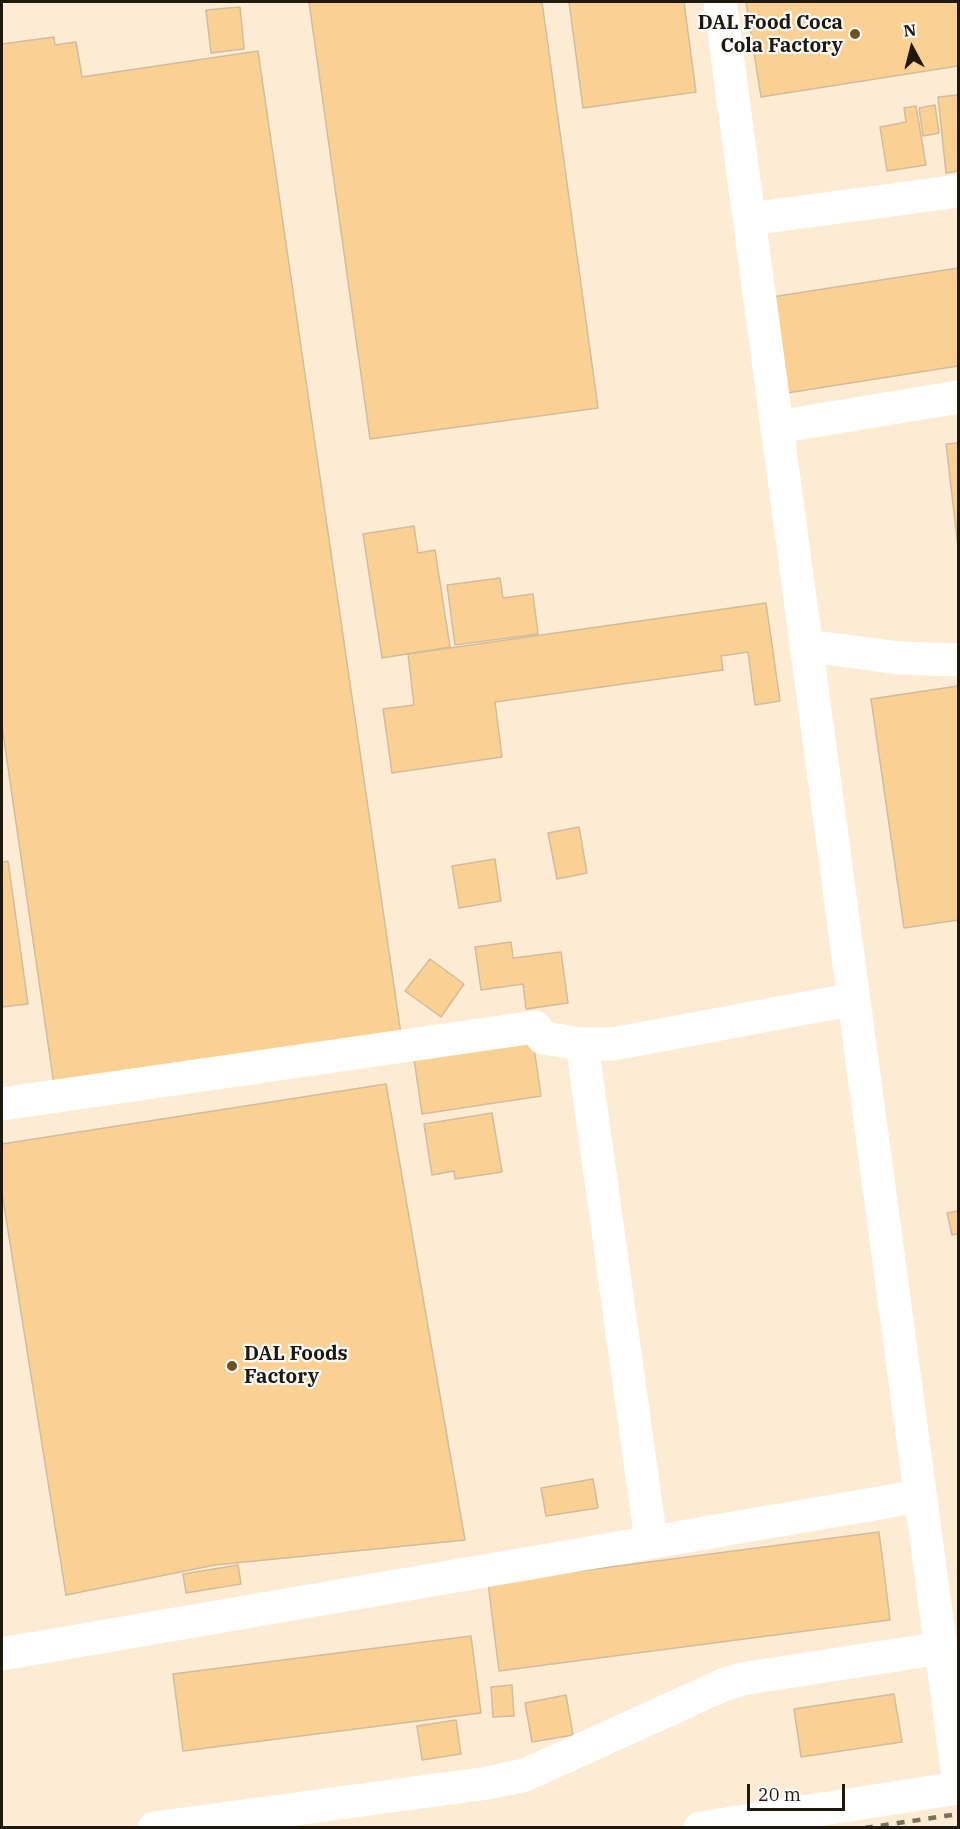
<!DOCTYPE html>
<style>
body{margin:0}
#map{position:relative;width:960px;height:1829px;overflow:hidden;background:#fdecd3;font-family:"IBM Plex Serif",serif}
canvas{display:block}
.frame{position:absolute;inset:0;border:3px solid #1f180c;pointer-events:none}
.north{position:absolute;left:882px;top:18px;width:60px;height:60px;-webkit-text-stroke:4px #fbfbfb;paint-order:stroke;rotate:353deg;font-size:16px;font-weight:700;line-height:24px;text-align:center;color:#1f180c}
.north::after{content:'';display:block;margin:auto;width:21px;height:27px;background:#1f180c;clip-path:polygon(50% 0,100% 100%,50% 72%,0 100%)}
.scale{position:absolute;left:747px;top:1784px;width:98px;height:27px;box-sizing:border-box;border:3px solid #1f180c;border-top:0;padding-left:8px;font-size:18px;line-height:21px;white-space:nowrap;color:#1f180c;-webkit-text-stroke:4px #fbfbfb;paint-order:stroke}
</style>
<div id="map">
<canvas width="960" height="1829"></canvas>
<div class="frame"></div>
<div class="north">N</div>
<div class="scale">20 m</div>
</div>
<script>
const g = document.querySelector('canvas').getContext('2d');
g.lineJoin = 'round';
function paint(path, color) { g.fillStyle = color; g.fill(path, 'evenodd'); }
function stroke(path, color, width, dash) { g.strokeStyle = color; g.lineWidth = width; g.lineCap = dash ? 'butt' : 'round'; g.setLineDash(dash || []); g.stroke(path); }
function drawText(font, color, halo, rows, align = 'center') {
  g.font = font + ' "IBM Plex Serif",serif'; g.lineWidth = 4.5; g.setLineDash([]); g.textBaseline = 'middle'; g.strokeStyle = halo; g.fillStyle = color; for (const [text, x, y, turn = 0] of rows) {
    g.save(); g.translate(x, y); g.rotate((+turn || 0) * Math.PI / 180); g.textAlign = isNaN(turn) ? turn : align; if (halo) g.strokeText(text, 0, 0); g.fillText(text, 0, 0); g.restore();
  }
}
const building = new Path2D(`
 M309,2H542L598,408L370,439Z
 M569,2H684L696,92L583,108Z
 M746,2H958V66L761,97Z
 M240,7L244,49L211,53L206,10Z
 M54,37L55,45L76,42L82,77L258,51L401,1034L54,1085L2,726V44Z
 M958,95V171L946,173L938,97Z
 M935,105L939,133L923,136L919,108Z
 M916,106L926,165L887,171L880,127L906,122L904,108Z
 M958,268V366L787,393L772,297Z
 M958,443V547L946,444Z
 M414,526L418,553L435,550L450,647L382,658L363,534Z
 M500,578L503,598L533,594L538,634L455,645L447,585Z
 M766,603L780,701L755,705L748,652L721,656L723,670L495,702L502,757L392,773L383,709L414,705L408,654Z
 M958,686V920L904,928L871,699Z
 M579,827L587,873L557,879L548,833Z
 M495,859L501,901L459,908L452,866Z
 M8,861L28,1004L2,1007V862Z
 M511,942L513,958L561,952L568,1003L526,1009L523,984L481,990L475,947Z
 M430,959L464,984L441,1017L405,991Z
 M532,1034L541,1096L422,1114L413,1052Z
 M386,1084L465,1540L215,1565L66,1595L2,1193V1144Z
 M492,1113L502,1172L455,1179L454,1171L432,1175L424,1124Z
 M958,1211V1234L952,1235L947,1213Z
 M593,1479L598,1508L546,1516L541,1488Z
 M879,1532L890,1620L499,1671L488,1583Z
 M238,1565L241,1584L186,1593L183,1574Z
 M471,1636L481,1713L183,1751L173,1674Z
 M512,1685L514,1716L493,1717L491,1687Z
 M894,1694L902,1742L801,1757L794,1709Z
 M566,1695L573,1735L532,1742L525,1703Z
 M456,1720L461,1754L422,1760L417,1726Z`);
paint(building, '#fad193');
stroke(building, '#d1bc9e', 1.5);
stroke(new Path2D(`
 M720,2L958,1776
 M750,219L958,191
 M777,427L958,397
 M807,646L900,658L958,660
 M582,1044L651,1541
 M2,1104L535,1027L543,1038L582,1044H613L854,999
 M2,1654L920,1496
 M154,1828L488,1783L525,1775L723,1685L742,1679L941,1648
 M700,1828L958,1788`), '#fff', 33);
stroke(new Path2D(`
 M865,1828L958,1814`), '#7c715f', 4.5, [8, 8]);
for (const [x, y, r, color] of [
 [855,34,6,"#6e5225"],
 [232,1366,6,"#6e5225"]
]) { const dot = new Path2D(); dot.arc(x, y, r, 0, 2 * Math.PI); g.fillStyle = color; g.fill(dot); stroke(dot, '#fbfbfb', 2); }
drawText('bold 20px', '#1f180c', '#fbfbfb', [
 ["DAL Food Coca",843,23],
 ["Cola Factory",843,46],
 ["DAL Foods",244,1354,"left"],
 ["Factory",244,1377,"left"]
], 'right');
</script>
